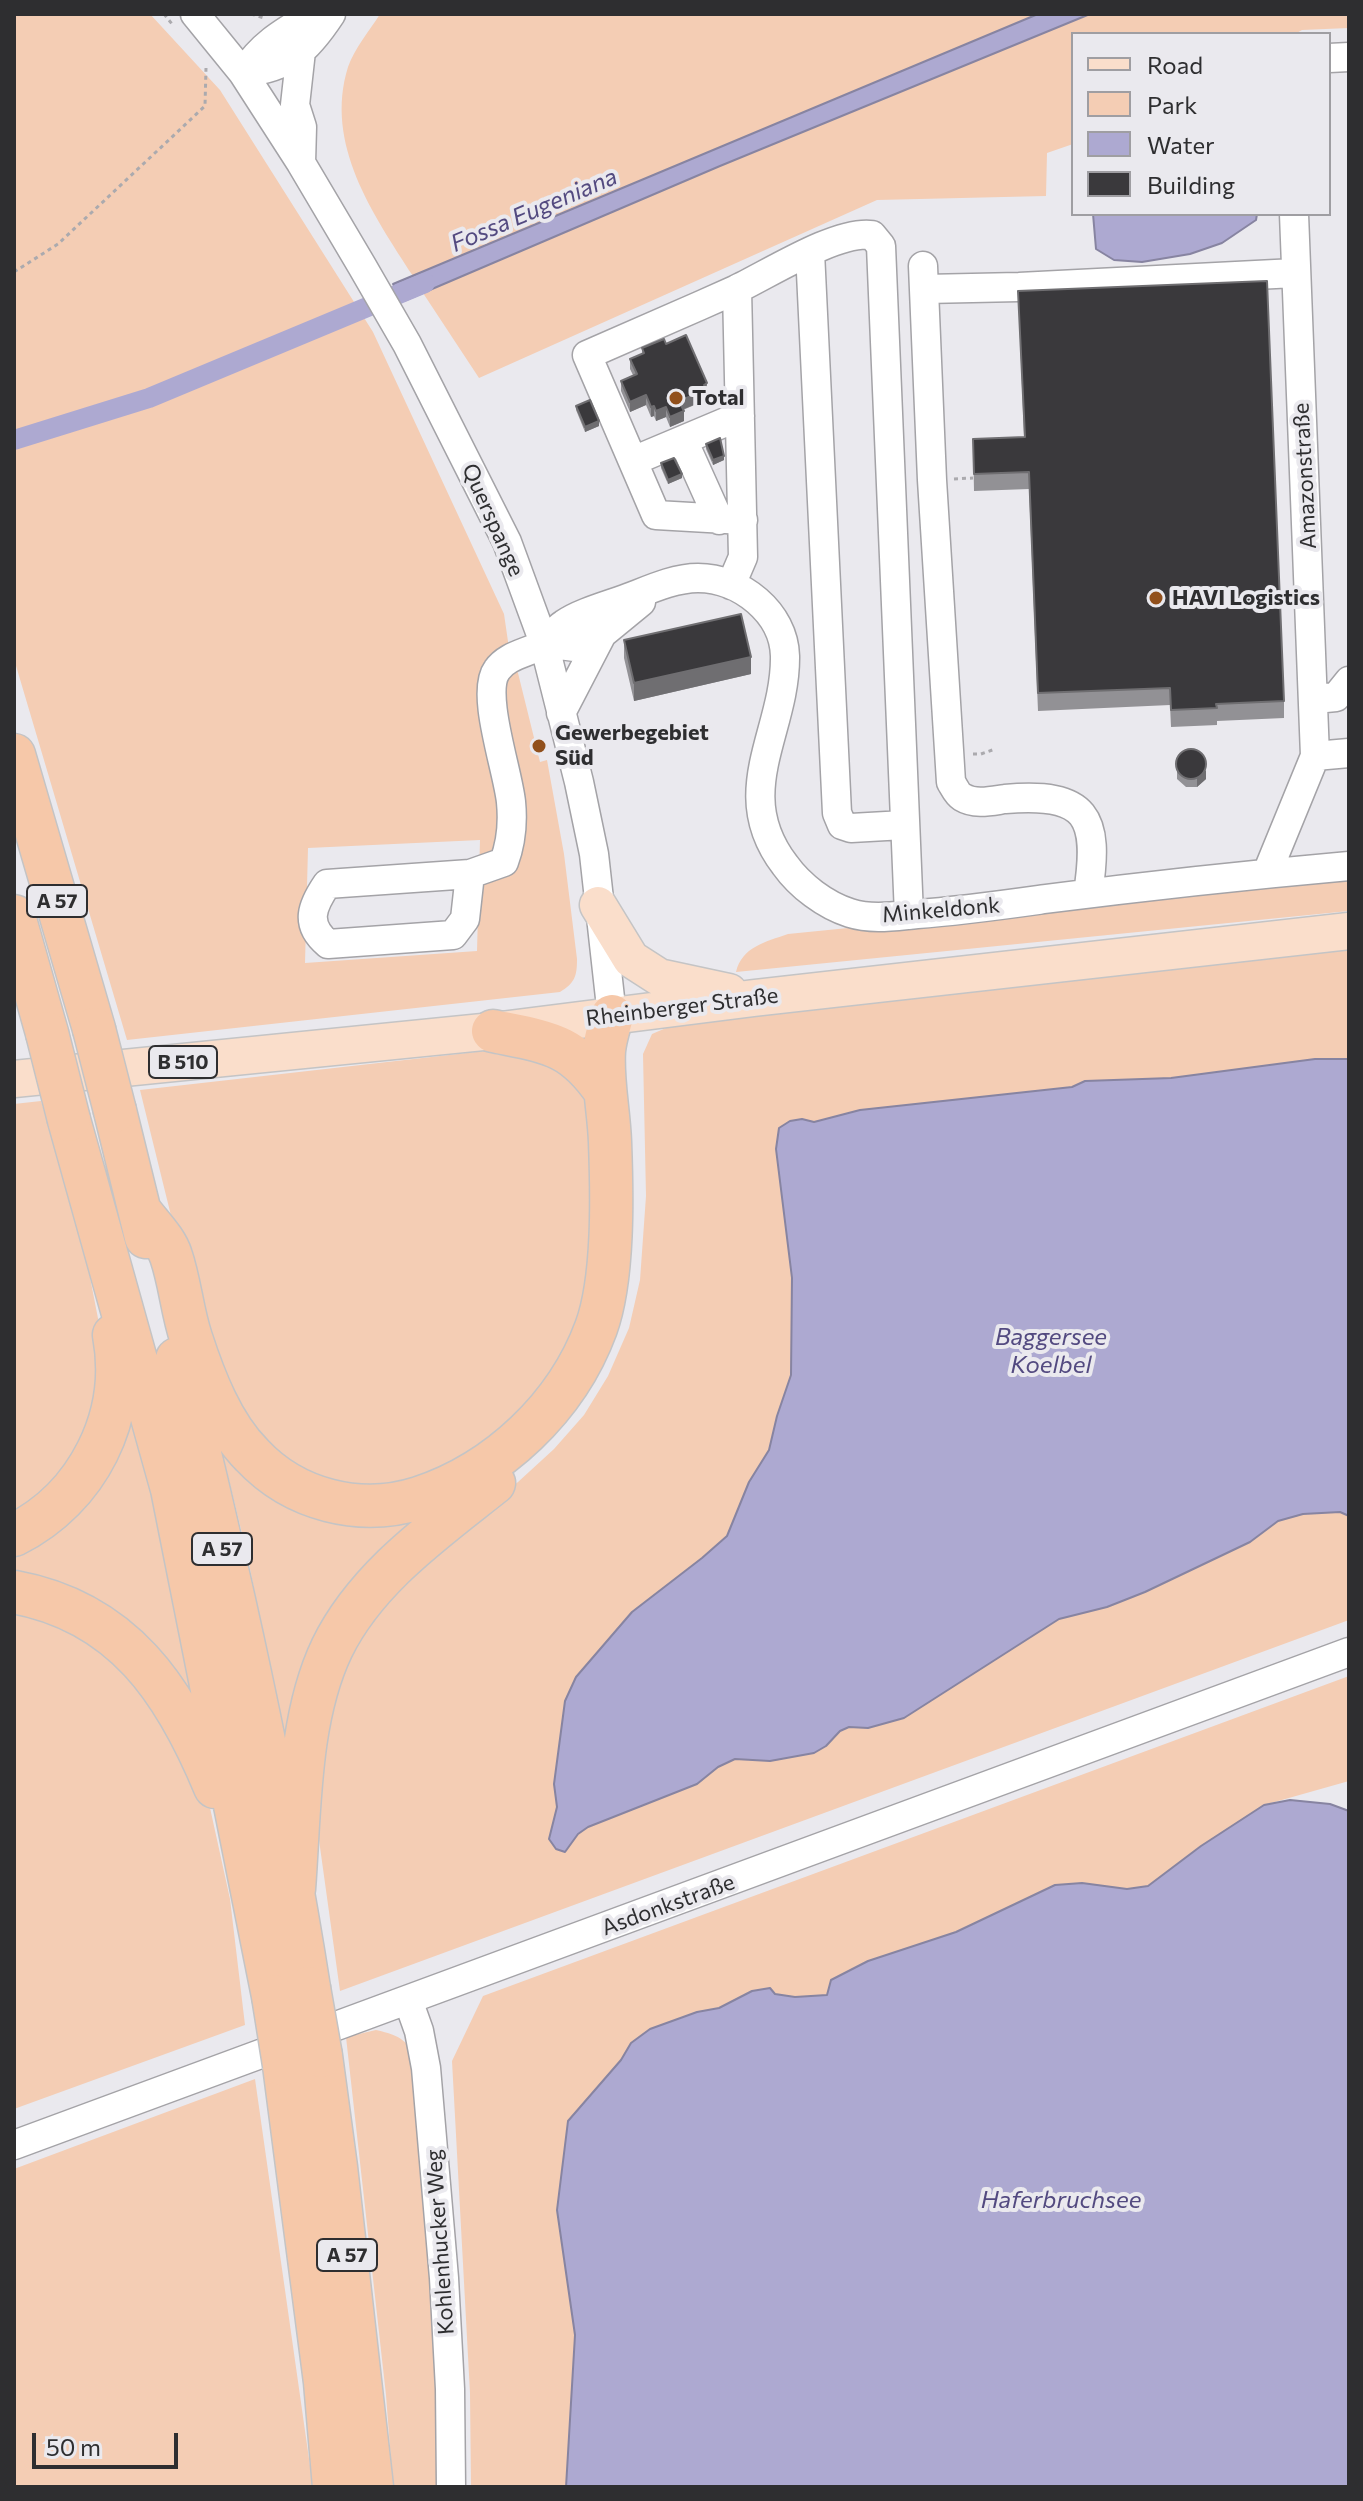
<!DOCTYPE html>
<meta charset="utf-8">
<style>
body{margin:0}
#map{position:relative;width:1363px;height:2501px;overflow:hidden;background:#eae9ee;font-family:Commissioner,sans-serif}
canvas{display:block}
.frame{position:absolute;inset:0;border:16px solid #2e2e30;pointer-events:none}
.legend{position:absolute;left:1071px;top:32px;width:260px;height:184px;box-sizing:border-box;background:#eae9ee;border:2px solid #9f9ea2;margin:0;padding:10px 14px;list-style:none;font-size:24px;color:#2e2e30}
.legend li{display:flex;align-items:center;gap:16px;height:40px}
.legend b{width:40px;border:2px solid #9f9ea2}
.scale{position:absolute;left:32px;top:2433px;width:146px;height:36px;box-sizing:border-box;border:4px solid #2e2e30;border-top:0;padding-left:10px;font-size:24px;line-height:28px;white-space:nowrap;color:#2e2e30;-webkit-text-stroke:6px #eae9ee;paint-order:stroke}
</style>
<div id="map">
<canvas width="1363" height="2501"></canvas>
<div class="frame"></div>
<ul class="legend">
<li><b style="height:10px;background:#fadecb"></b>Road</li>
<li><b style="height:22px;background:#f4cdb4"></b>Park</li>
<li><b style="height:22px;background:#ada9d1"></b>Water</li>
<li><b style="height:22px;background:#3a393c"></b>Building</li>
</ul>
<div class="scale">50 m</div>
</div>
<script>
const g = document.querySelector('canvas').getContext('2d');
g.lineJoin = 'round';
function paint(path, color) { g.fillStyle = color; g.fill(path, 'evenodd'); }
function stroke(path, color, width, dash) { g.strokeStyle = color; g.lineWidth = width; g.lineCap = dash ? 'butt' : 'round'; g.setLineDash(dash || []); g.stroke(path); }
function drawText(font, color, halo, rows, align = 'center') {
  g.font = font + ' Commissioner,sans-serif'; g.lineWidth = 8; g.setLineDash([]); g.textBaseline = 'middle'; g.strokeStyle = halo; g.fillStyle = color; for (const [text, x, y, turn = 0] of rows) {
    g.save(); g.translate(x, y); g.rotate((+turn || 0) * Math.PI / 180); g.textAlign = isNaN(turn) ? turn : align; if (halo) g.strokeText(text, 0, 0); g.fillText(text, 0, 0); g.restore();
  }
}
paint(new Path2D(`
 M14,14H150L220,90L373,332L504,614L512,669H517L540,762L547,760L564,854L577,959C577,976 575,983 560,992L127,1040L14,659ZM480,840L477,951L305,963L308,848Z
 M380,14H1038L413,276C373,214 324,144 348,67C354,49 370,30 380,14Z
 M1090,14H1349V28L1302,30L1295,34H1073V144L1047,153L1046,196L877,200L479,378L423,293L720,166Z
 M1349,878V911L736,972C742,947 765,942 788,934Z
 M1349,949V1059H1315L1171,1078L1085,1081L1072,1087L860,1110L814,1122L802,1119L776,1149L792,1279L791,1375L777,1416L769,1450L749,1482L727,1536L702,1558L632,1612L576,1677L565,1701L554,1784L557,1807L549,1839L565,1852L578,1834L588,1827L697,1784L718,1767L735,1759L770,1761L826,1746L840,1731L849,1727L868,1728L904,1718L1059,1619L1107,1607L1145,1592L1250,1542L1278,1521L1303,1514L1340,1512L1349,1516V1620L340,1991L314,1804L325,1709L359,1627L441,1540L518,1482L554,1449L584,1415L608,1376L629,1328L640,1280L646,1196L643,1054L652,1034L673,1025Z
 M502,1049L541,1050L589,1082L595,1286L550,1386L452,1471L371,1492L305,1477L256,1440L198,1325L140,1090Z
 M41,1101L60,1163L88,1267L102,1339L104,1391L85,1452L14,1520V1104Z
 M127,1389L201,1715L14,1580V1544Z
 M216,1427L266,1477L431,1501L291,1773L247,1554Z
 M14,1604L119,1657L205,1785L230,1899L245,2025L14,2109Z
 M1349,1676V1781L1264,1805L1148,1886L1127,1889L1082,1883L956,1932L868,1962L831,1980L828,1995L795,1997L752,1991L719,2008L697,2012L631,2043L621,2060L568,2121L557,2210L575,2335L566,2487H471L470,2393L452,2061L483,1996Z
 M376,2030C402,2036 407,2040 418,2063L442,2487H393L386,2395L346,2037Z
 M255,2079L313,2487H14V2169Z`), '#f4cdb4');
const water = new Path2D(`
 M1038,14H1090L720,166L404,301L393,284Z
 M1093,214H1257L1256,220L1222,243L1190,254L1142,262L1114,260L1096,249Z
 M1315,1059H1349V1516L1340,1512L1303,1514L1278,1521L1250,1542L1145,1592L1107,1607L1059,1619L904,1718L868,1728L849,1727L840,1731L826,1746L814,1753L770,1761L735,1759L718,1767L697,1784L588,1827L578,1834L565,1852L556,1849L549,1839L557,1807L554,1784L565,1701L576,1677L632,1612L702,1558L727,1536L749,1482L769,1450L777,1416L791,1375L792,1278L776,1149L779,1128L790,1121L802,1119L814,1122L860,1110L1072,1087L1085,1081L1171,1078Z
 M1290,1800L1330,1804L1349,1811V2487H566L575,2335L557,2210L568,2121L621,2060L631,2043L650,2029L697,2012L719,2008L752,1991L770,1988L775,1994L795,1997L827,1995L831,1980L868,1961L956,1932L1055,1885L1082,1883L1127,1889L1148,1886L1201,1846L1264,1805Z`);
paint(water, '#ada9d1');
stroke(water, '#8784a1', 2);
stroke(new Path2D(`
 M14,440L149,398L425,283`), '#ada9d1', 20);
const minor = new Path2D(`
 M195,14L243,73L301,163L362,266L407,344L507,542L544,643L579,782L594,854L612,1016
 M301,51L295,105L302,127L301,163
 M1329,58L1349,57
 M243,73C289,67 306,52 331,14
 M243,73C263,43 284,32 314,14
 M810,252L837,813L842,825L851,828L904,825
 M923,266L932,480L951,782C954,787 957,794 962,797C975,805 991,801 1005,799C1087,792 1100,816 1088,893
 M925,289L1019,287L1295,273
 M683,440L740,416
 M633,461L683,440L719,520
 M743,520L656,515L587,355C637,333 686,312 735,290C769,274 837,230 872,235L881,246L909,915
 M731,585L743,557L737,289
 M544,643L575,647L602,634L641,602
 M1315,699L1336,697L1349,681
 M561,713L602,634
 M1315,756L1349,753
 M1267,873L1315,756L1294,214
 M470,874L465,919L453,935L328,944C304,924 312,906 327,884L470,874L504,862C511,843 513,822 511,802C508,771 480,693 497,670C508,654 530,653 544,643C551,637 556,629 564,624C581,612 613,604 633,596C653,588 676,578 698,578C741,578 784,613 785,656C786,732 729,792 785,865C800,886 825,905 850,913C872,920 895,916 917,914C960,911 1002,905 1045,899C1146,886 1248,875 1349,866
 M408,2000L419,2031L426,2068L444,2278L450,2389L451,2487
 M14,2145L1349,1652`);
const major = new Path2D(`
 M598,905L631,959L659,977L729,992
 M14,1079L493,1031L754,998L1349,931`);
const highway = new Path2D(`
 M14,755L94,1029
 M14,916L47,1033
 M493,1031C547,1042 572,1043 605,1091
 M115,1111L146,1237
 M69,1120L172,1489L273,1996
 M140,1211C150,1225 166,1240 171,1256C180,1282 182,1311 191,1338C204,1378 222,1425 252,1455C294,1500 360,1517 419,1498C498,1472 567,1407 596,1328C614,1279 612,1194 610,1142C609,1112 602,1081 604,1051C605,1039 609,1027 612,1016
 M177,1359C228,1566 276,1778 309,1988
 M14,1535C88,1498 129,1416 114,1335
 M14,1592C123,1612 175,1690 215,1787
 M294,1889C300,1812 298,1719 332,1648C366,1578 435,1530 494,1483
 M321,2056L336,2167L372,2487
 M284,2065L325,2382L334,2487`);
stroke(minor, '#a4a3a7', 31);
stroke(major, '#c4c4c5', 39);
stroke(highway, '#c4c4c5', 45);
stroke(new Path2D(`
 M164,14L172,24
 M251,14L264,18
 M14,272L58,244L205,106L206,68
 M954,479L973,478
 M973,754H981L995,749`), '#abaaae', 3, [4, 4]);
stroke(minor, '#fff', 28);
stroke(major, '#fadecb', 36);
stroke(highway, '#f6c8a9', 42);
const highwayBridge = new Path2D(`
 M94,1029L115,1111
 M47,1033L69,1120
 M309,1988L321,2056
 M273,1996L284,2065`);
stroke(highwayBridge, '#c4c4c5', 45, []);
stroke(highwayBridge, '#f6c8a9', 42);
paint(new Path2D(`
 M1018,291L1284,701V718L1217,721V725L1171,727L1170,705L1038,711L1029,489L974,491L973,439L1024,437Z
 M666,344L707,393L706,400L683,410L684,421L670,427L666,417L656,421L654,416L651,417L646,405L630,412L621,391V381L633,375L630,369V359L642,354V348Z
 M576,406L599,426L585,432L576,410Z
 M706,444L724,460L713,465L706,449Z
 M661,463L682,478L668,484L661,468Z
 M624,640L751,674L634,701L624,658Z
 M1177,758L1206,779L1197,787H1186L1177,779Z`), '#929195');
paint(new Path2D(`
 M707,383L706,400L679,411V401Z
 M646,395V405L630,412V402Z
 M654,406V416L651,417V407Z
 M666,407V417L656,421V411Z
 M684,411V421L670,427V417Z
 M599,421V426L585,432V427Z
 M724,456V460L713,465V460Z
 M682,474V478L668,484V480Z
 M751,657V674L634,701V683Z
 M1206,770V779L1197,787V778Z`), '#6f6e71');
const building = new Path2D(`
 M1267,281L1284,701L1216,704L1217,708L1171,710L1170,688L1038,693L1029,472L974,474L973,439L1025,437L1018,291Z
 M686,335L707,383L704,385L706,390L679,401L684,411L670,417L666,407L656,411L654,406L651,407L646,395L630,402L621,381L637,374L630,359L644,353L642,348L664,339L666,344Z
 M590,400L599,421L585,427L576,406Z
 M720,438L724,456L713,460L706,444Z
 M674,458L682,474L668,480L661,463Z
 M741,614L751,657L634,683L624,640Z
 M1176 764a15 15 0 1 1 30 0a15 15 0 1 1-30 0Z`);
paint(building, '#3a393c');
stroke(building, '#6f6e71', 2);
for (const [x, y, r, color] of [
 [676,398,8,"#91501c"],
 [1156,598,8,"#91501c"],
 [539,746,8,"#91501c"]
]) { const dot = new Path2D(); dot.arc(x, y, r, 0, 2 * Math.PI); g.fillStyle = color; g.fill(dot); stroke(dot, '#eae9ee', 3); }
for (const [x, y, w] of [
 [57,901,60],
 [183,1062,68],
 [222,1549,60],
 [347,2255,60]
]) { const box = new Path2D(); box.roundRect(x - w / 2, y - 16, w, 32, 6); g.fillStyle = '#eae9ee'; g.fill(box); stroke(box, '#2e2e30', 2); }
drawText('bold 20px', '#2e2e30', null, [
 ["A 57",57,901],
 ["B 510",183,1062],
 ["A 57",222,1549],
 ["A 57",347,2255]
]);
drawText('bold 22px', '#2e2e30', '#eae9ee', [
 ["Total",692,398],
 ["HAVI Logistics",1172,598],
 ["Gewerbegebiet",555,733],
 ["Süd",555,758]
], 'left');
drawText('22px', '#2e2e30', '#eae9ee', [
 ["Amazonstraße",1305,476,-93],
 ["Querspange",493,520,66],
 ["Minkeldonk",941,910,-5],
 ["Rheinberger Straße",682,1007,-7],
 ["Asdonkstraße",668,1905,-20],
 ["Kohlenhucker Weg",440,2242,-94]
]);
drawText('italic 24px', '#534a80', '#eae9ee', [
 ["Fossa Eugeniana",534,210,-23],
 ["Baggersee",1051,1337],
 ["Koelbel",1051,1365],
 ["Haferbruchsee",1061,2200]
]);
</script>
